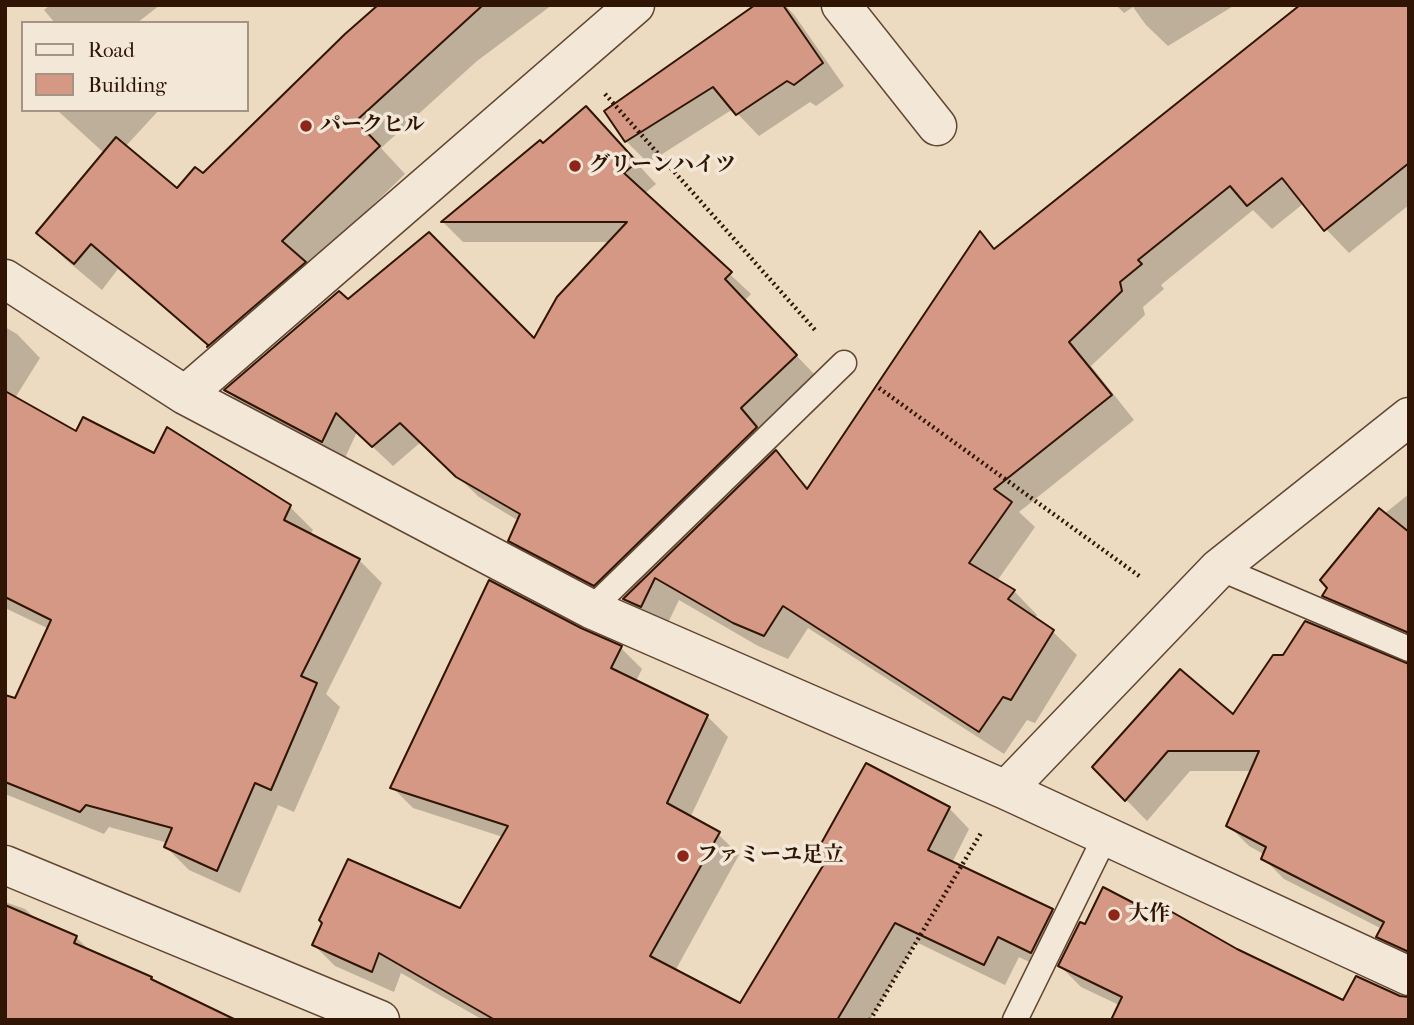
<!DOCTYPE html>
<meta charset="utf-8">
<style>
body{margin:0}
#map{position:relative;width:1414px;height:1025px;overflow:hidden;background:#eddbc1;font-family:"IM FELL French Canon",serif}
canvas{display:block}
.frame{position:absolute;inset:0;border:7px solid #311504;pointer-events:none}
.legend{position:absolute;left:21px;top:21px;width:228px;height:91px;box-sizing:border-box;background:#f3e8d7;border:2px solid #a59483;margin:0;padding:9px 12px;list-style:none;font-size:21px;color:#311504}
.legend li{display:flex;align-items:center;gap:14px;height:35px}
.legend b{width:35px;border:2px solid #a59483}
</style>
<div id="map">
<canvas width="1414" height="1025"></canvas>
<div class="frame"></div>
<ul class="legend">
<li><b style="height:9px;background:#f3e8d7"></b>Road</li>
<li><b style="height:19px;background:#d49885"></b>Building</li>
</ul>
</div>
<script>
const g = document.querySelector('canvas').getContext('2d');
g.lineJoin = 'round';
function paint(path, color) { g.fillStyle = color; g.fill(path, 'evenodd'); }
function stroke(path, color, width, dash) { g.strokeStyle = color; g.lineWidth = width; g.lineCap = dash ? 'butt' : 'round'; g.setLineDash(dash || []); g.stroke(path); }
function drawText(font, color, halo, rows, align = 'center') {
  g.font = font + ' "IM FELL French Canon","Noto Serif JP",serif'; g.lineWidth = 7; g.setLineDash([]); g.textBaseline = 'middle'; g.strokeStyle = halo; g.fillStyle = color; for (const [text, x, y, turn = 0] of rows) {
    g.save(); g.translate(x, y); g.rotate((+turn || 0) * Math.PI / 180); g.textAlign = isNaN(turn) ? turn : align; if (halo) g.strokeText(text, 0, 0); g.fillText(text, 0, 0); g.restore();
  }
}
paint(new Path2D(`
 M50,5H160L137,23H55L44,10Z
 M380,5H552L477,61L381,148L405,174L309,267L214,351L118,269L102,290L65,259L38,232L104,153L57,110H159L125,147L177,190L203,176Z
 M758,5H785L795,16L844,86L816,106L810,102L759,136L733,109L648,163L626,141Z
 M1116,5H1235L1168,46L1146,25L1133,7L1124,13Z
 M1409,5V205L1349,253L1326,229L1304,203L1272,229L1253,210L1161,285L1164,289L1143,307L1145,315L1091,366L1134,420L1019,512L1035,527L997,581L1014,591L1037,615L1034,619L1053,632L1077,655L1035,723L1027,720L1004,754L808,628L788,659L758,646L679,600L665,629L649,622L623,597L615,605L531,561L510,540L519,521L479,497L421,442L393,466L357,432L343,462L247,410L227,390L348,301L534,340L611,242H463L443,222L540,142L544,145L586,108L656,184L644,194L751,294L744,301L816,376L761,429L776,449L774,451L810,489L980,234L996,250Z
 M5,327L17,334L40,358L15,398L76,433L155,455L290,507L313,530L310,535L359,560L382,583L326,694L340,707L294,812L278,805L240,893L189,870L166,847L168,843L109,827L104,834L5,794V723L49,629L5,608Z
 M1409,494V644L1346,617L1324,595L1384,514Z
 M580,630L621,648L642,669L636,681L707,716L728,737L690,818L718,834L739,855L675,971L756,1020H483L401,973L394,992L335,966L314,945L461,910L503,837L413,808L392,787Z
 M1234,717L1409,780V962L1400,958L1379,937L1382,929L1284,879L1263,858L1265,855L1249,846L1228,825L1252,771H1190L1147,821L1094,767Z
 M949,808L969,829L952,863L1052,911L1073,931L1052,973L1019,957L1005,985L916,942L870,1020H820L824,867L815,857Z
 M1104,890L1154,916L1159,907L1236,950L1344,1002L1357,978L1399,998L1409,999V1020H1112L1119,1005L1081,987L1060,966L1081,924L1086,926Z
 M5,902L25,909L37,920L76,937L91,952L155,983L5,1020Z`), '#0003');
const building = new Path2D(`
 M378,5H483L356,121L380,146L282,241L306,262L207,347L208,345L91,244L74,264L36,233L116,137L177,188L195,167L203,173L345,34Z
 M755,5H783L823,63L794,85L787,81L736,115L713,87L625,142L604,111Z
 M1300,5H1409V163L1324,231L1282,178L1247,206L1230,186L1138,260L1142,264L1120,282L1122,291L1069,342L1112,395L994,489L1012,502L969,563L1015,590L1008,599L1054,630L1011,700L1003,697L979,732L783,606L764,636L733,623L655,578L641,607L623,599L776,450L807,489L980,231L994,249Z
 M586,106L637,162L624,173L732,272L725,279L797,355L741,408L757,427L594,586L508,541L520,514L456,477L400,423L372,447L336,413L322,442L224,390L339,291L348,299L429,232L534,338L557,297L627,222H441L540,140L543,143Z
 M5,391L76,431L83,417L154,453L167,427L291,505L284,520L360,559L301,676L317,683L271,790L255,783L217,871L164,847L172,828L86,805L80,812L5,782V695L15,698L51,620L5,597Z
 M1379,508L1409,532V633L1322,596L1327,588L1320,580Z
 M489,580L581,628L622,646L611,668L708,715L667,803L720,832L650,956L740,1003L824,864L813,858L866,763L950,807L928,850L1053,909L1031,953L998,937L984,965L895,923L837,1020H495L379,953L372,972L312,945L322,923L319,920L348,859L460,908L508,826L390,788Z
 M1305,621L1409,664V952L1376,937L1384,922L1261,859L1266,847L1226,826L1259,751H1168L1125,801L1092,767L1180,669L1233,714L1273,655H1283Z
 M1103,887L1153,913L1158,904L1237,949L1343,1000L1356,976L1400,996L1409,997V1020H1111L1122,997L1058,966L1080,922L1085,924Z
 M5,905L77,936L74,943L152,977L151,979L236,1020H5Z`);
paint(building, '#d49885');
stroke(building, '#311504', 2);
const lane = new Path2D(`
 M1219,568L1409,649
 M591,609L844,363
 M1015,1020L1106,835`);
const street = new Path2D(`
 M841,5L937,126
 M5,279L185,395L591,609L1006,790L1409,976
 M185,395L635,5
 M1006,790L1219,568L1409,417
 M5,865L380,1020`);
stroke(lane, '#604633', 27);
stroke(street, '#604633', 41);
stroke(new Path2D(`
 M605,94L816,331
 M879,388L1142,578
 M870,1020L981,833`), '#311504', 4.5, [2, 3.5]);
stroke(lane, '#f3e8d7', 24);
stroke(street, '#f3e8d7', 38);
for (const [x, y, r, color] of [
 [306,126,7,"#8f2418"],
 [575,166,7,"#8f2418"],
 [683,856,7,"#8f2418"],
 [1114,915,7,"#8f2418"]
]) { const dot = new Path2D(); dot.arc(x, y, r, 0, 2 * Math.PI); g.fillStyle = color; g.fill(dot); stroke(dot, '#f3e8d7', 2.5); }
drawText('bold 21px', '#311504', '#f3e8d7', [
 ["パークヒル",320,126],
 ["グリーンハイツ",589,166],
 ["ファミーユ足立",697,856],
 ["大作",1128,915]
], 'left');
</script>
